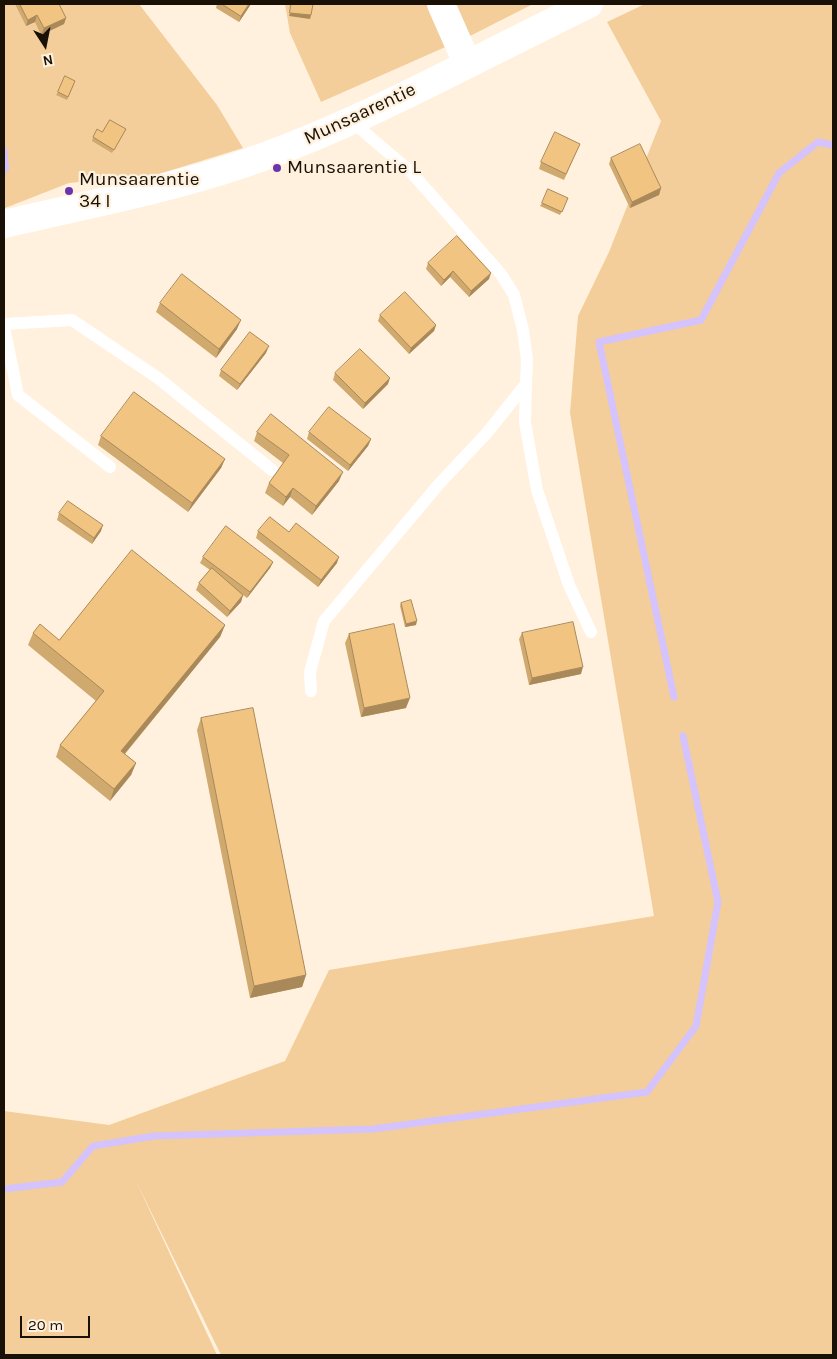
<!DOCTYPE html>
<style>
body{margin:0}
#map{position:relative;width:837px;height:1359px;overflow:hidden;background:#fff1de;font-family:Karla,sans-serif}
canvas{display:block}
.frame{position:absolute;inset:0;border:5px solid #191106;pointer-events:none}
.north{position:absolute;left:20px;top:20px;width:50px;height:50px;-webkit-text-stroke:4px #fff1de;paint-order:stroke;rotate:169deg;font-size:14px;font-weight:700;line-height:20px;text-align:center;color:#191106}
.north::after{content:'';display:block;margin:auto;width:18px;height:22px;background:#191106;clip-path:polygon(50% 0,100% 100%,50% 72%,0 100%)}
.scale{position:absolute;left:20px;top:1316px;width:70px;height:22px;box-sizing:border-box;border:2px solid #191106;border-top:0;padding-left:6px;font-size:15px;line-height:18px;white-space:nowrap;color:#191106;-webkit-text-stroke:4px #fff1de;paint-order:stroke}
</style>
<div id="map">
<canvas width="837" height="1359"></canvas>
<div class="frame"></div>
<div class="north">N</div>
<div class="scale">20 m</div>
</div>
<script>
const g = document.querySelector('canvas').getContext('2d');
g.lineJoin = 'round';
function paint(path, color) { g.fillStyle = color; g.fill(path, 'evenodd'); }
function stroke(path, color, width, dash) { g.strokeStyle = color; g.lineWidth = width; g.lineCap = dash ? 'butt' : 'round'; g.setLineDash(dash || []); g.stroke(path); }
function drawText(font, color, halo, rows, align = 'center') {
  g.font = font + ' Karla,sans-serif'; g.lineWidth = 4.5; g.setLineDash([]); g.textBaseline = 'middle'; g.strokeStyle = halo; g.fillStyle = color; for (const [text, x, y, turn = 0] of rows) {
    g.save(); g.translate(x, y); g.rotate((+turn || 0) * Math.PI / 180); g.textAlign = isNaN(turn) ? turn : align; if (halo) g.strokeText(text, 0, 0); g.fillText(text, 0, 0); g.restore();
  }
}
paint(new Path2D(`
 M4,4H139L217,105L243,148L159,174L69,183L5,208Z
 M285,4H533L468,37L321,102L290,33Z
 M645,4H833V1355H221L135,1179L217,1355H4V1111L109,1125L285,1061L329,970L654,916L570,413L578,316L609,252L661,121L607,22Z`), '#f3ce9a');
paint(new Path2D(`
 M4,145L7,148L9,169L4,176Z`), '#d4c3fc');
stroke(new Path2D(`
 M674,697L599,342L701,320L779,173L818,142L833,145
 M4,1189L62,1182L93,1146L154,1136L373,1129L647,1092L696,1026L718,902L683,736`), '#d4c3fc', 7);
stroke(new Path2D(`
 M4,324L72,320L158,378L272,470
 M4,327L18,395L110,467
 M526,384L525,422L537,490L569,585L591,632
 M311,691L310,672L324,621L439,484L486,434L526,384L527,360L523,330L514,295L501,274L411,172L350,120`), '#fff', 12);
stroke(new Path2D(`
 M441,4L467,63
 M4,224C85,205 167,190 246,163C365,122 476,58 589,4`), '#fff', 28);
paint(new Path2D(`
 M15,4H51L66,18L64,24L41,35L35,22L26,26Z
 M217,4H251L239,22L216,8Z
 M74,84L67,100L56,95L58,92Z
 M126,129L112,153L92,141L93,137L102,132Z
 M580,144L564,180L539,169L541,162Z
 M611,158L661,188L659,195L630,208L609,164Z
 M568,198L560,215L540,206L542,203Z
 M428,263L489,279L469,297L450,277L441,286L426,269Z
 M160,303L237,329L216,358L156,312Z
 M380,315L436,325L434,331L409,354L378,321Z
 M266,353L237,390L219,376L221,370Z
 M335,373L388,384L363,409L333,380Z
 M257,432L339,481L312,515L290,497L283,506L265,493L269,483L283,463L254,441Z
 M309,432L371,439L368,446L348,471L307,439Z
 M101,436L225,459L221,468L188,512L98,445Z
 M59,513L101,531L92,544L57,520Z
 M258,531L289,532L337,563L318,587L256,538Z
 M203,557L273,562L270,568L247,598L243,595L241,602L227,617L196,590L199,583L210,570L200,563Z
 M401,603L416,625L405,627L400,606Z
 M225,625L220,637L125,754L136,763L131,775L110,801L56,757L60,745L96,701L28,645L33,633L59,640Z
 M522,633L581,674L529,685L519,639Z
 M349,634L406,708L361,717L345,643Z
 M201,718L306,975L302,987L250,998L197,730Z`), '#d0a96f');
paint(new Path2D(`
 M249,4H251L239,22L241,16Z
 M290,13L311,15L310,19L289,16Z
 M37,15L35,22L26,26L28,20Z
 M66,18L64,24L41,35L44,28Z
 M661,188L659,195L630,208L632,202Z
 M453,271L450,277L441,286L444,280Z
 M491,273L489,279L469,297L471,291Z
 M241,320L237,329L216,358L219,349Z
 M436,325L434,331L409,354L411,348Z
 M269,346L266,353L237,390L240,384Z
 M390,378L388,384L363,409L365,403Z
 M371,439L368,446L348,471L350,465Z
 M225,459L221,468L188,512L192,503Z
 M343,472L339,481L312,515L316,506Z
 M293,488L290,497L283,506L286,497Z
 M103,525L101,531L92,544L94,538Z
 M339,557L337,563L318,587L321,580Z
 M273,562L270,568L247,598L250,592Z
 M243,595L241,602L227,617L230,611Z
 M417,621L416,625L405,627L406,624Z
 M225,625L220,637L117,763L121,751Z
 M583,667L581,674L529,685L532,678Z
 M410,698L406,708L361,717L364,708Z
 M136,763L131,775L110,801L114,789Z
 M306,975L302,987L250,998L254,986Z`), '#a9895a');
const building = new Path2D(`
 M20,4H59L66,18L44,28L37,15L28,20Z
 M222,4H249L241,16Z
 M291,4H313L311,15L290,13Z
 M65,76L75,81L68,97L58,92Z
 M110,120L126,129L114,150L93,137L97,129L102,132Z
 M555,132L580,144L566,174L541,162Z
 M640,144L661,188L632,202L611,158Z
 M548,189L568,198L562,212L542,203Z
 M457,236L491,273L471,291L453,271L444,280L428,263Z
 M182,274L241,320L219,349L160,303Z
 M405,292L436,325L411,348L380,315Z
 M250,332L269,346L240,384L221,370Z
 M360,349L390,378L365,403L335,373Z
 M134,392L225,459L192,503L101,436Z
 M329,407L371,439L350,465L309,432Z
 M271,414L343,472L316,506L293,488L286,497L269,483L289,455L257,432Z
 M68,501L103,525L94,538L59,513Z
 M270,517L289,532L296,523L339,557L321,580L258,531Z
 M226,526L273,562L250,592L203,557Z
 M132,550L225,625L121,751L136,763L114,789L60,745L104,691L33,633L40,624L59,640Z
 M212,568L243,595L230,611L199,583Z
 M411,600L417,621L406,624L401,603Z
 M573,622L583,667L532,678L522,633Z
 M394,624L410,698L364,708L349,634Z
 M253,708L306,975L254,986L201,718Z`);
paint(building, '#f2c481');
stroke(building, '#a9895a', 1);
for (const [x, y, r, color] of [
 [277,168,5,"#6835ac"],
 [69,191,5,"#6835ac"]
]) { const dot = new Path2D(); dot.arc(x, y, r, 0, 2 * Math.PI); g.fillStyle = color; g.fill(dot); stroke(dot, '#fff1de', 2); }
drawText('19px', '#191106', '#fff1de', [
 ["Munsaarentie",360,114,-25]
]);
drawText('19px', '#191106', '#fff1de', [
 ["Munsaarentie L",287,168],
 ["Munsaarentie",79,180],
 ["34 I",79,202]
], 'left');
</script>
